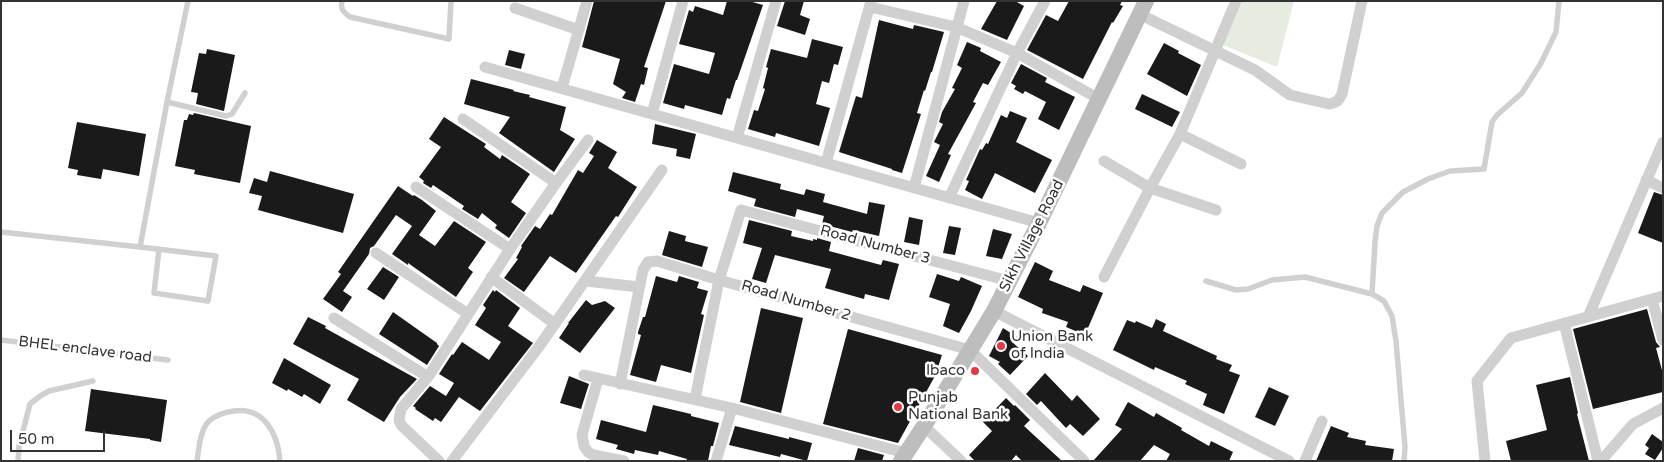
<!DOCTYPE html>
<style>
body{margin:0}
#map{position:relative;width:1664px;height:462px;overflow:hidden;background:#fff;font-family:"Varela Round",sans-serif}
canvas{display:block}
.frame{position:absolute;inset:0;border:2px solid #333;pointer-events:none}
.scale{position:absolute;left:10px;top:430px;width:95px;height:22px;box-sizing:border-box;border:2px solid #333;border-top:0;padding-left:6px;font-size:15px;line-height:18px;white-space:nowrap;color:#333;-webkit-text-stroke:4px #fff;paint-order:stroke}
</style>
<div id="map">
<canvas width="1664" height="462"></canvas>
<div class="frame"></div>
<div class="scale">50 m</div>
</div>
<script>
const g = document.querySelector('canvas').getContext('2d');
g.lineJoin = 'round';
function paint(path, color) { g.fillStyle = color; g.fill(path, 'evenodd'); }
function stroke(path, color, width, dash) { g.strokeStyle = color; g.lineWidth = width; g.lineCap = dash ? 'butt' : 'round'; g.setLineDash(dash || []); g.stroke(path); }
function drawText(font, color, halo, rows, align = 'center') {
  g.font = font + ' "Varela Round",sans-serif'; g.lineWidth = 5; g.setLineDash([]); g.textBaseline = 'middle'; g.strokeStyle = halo; g.fillStyle = color; for (const [text, x, y, turn = 0] of rows) {
    g.save(); g.translate(x, y); g.rotate((+turn || 0) * Math.PI / 180); g.textAlign = isNaN(turn) ? turn : align; if (halo) g.strokeText(text, 0, 0); g.fillText(text, 0, 0); g.restore();
  }
}
paint(new Path2D(`
 M1242,1H1294L1277,67L1223,45Z`), '#e6ecdf');
paint(new Path2D(`
 M594,1H666L644,67L648,68L644,85L641,84L635,102L622,98L626,92L613,84L620,59L582,47Z
 M727,1H749L763,5L737,80H736L730,99L727,98L722,115L685,105L684,109L663,103L674,64L709,74L715,53L679,44L689,10L693,12L695,6L723,15Z
 M785,1H804L800,15L810,19L805,35L777,26Z
 M997,1H1015L1024,6L1007,40L981,29Z
 M1069,1H1122L1120,5L1123,6L1113,23L1112,22L1083,79L1027,50L1046,15L1058,21Z
 M879,20L913,29L914,25L944,32L932,72H931L925,91L924,90L917,113L921,114L902,173L892,170V169L839,152L856,96L862,98Z
 M812,39L843,47L838,65L834,64L829,83L822,81L816,104L830,108L819,146L776,133L775,137L748,129L754,110L758,111L765,89L763,88L768,68L766,67L771,49L807,58Z
 M967,42L981,48L980,51L1001,62L988,85L983,83L973,102L976,103L948,154L951,155L939,182L926,176L940,145L934,142L943,124L939,122L942,112L955,89L952,88L962,68L957,65Z
 M1164,43L1179,51L1178,53L1201,65L1187,96L1147,74Z
 M207,49L235,55L224,111L196,104L198,93L191,92L199,53L206,54Z
 M509,50L525,54L521,69L505,65Z
 M1021,64L1047,78L1045,82L1075,97L1059,130L1038,119L1046,102L1025,91L1023,94L1014,89L1016,86L1011,83Z
 M471,79L514,90L513,91L530,95L529,97L566,107L560,130L575,139L554,172L499,133L510,117L464,104Z
 M1142,94L1180,112L1172,127L1135,109Z
 M1010,111L1027,118L1016,142L1052,160L1035,193L995,173L982,199L965,190L969,181L966,180L980,149L982,150L986,143L988,144L1001,115L1007,118Z
 M194,113L251,126L240,183L194,174L195,170L175,166L184,120H187L189,114L193,115Z
 M444,117L486,144L484,147L500,159L502,155L530,174L511,202L526,213L509,238L495,228L497,225L482,213L478,219L462,209L464,206L433,185L431,188L423,183L424,181L419,177L441,147L429,139Z
 M77,122L146,134L139,176L103,169L101,179L77,175L78,170L68,168Z
 M655,124L696,134L690,159L676,156L677,149L652,144Z
 M597,140L617,152L608,168L637,187L618,217L616,216L576,273L550,256L524,292L504,278L518,259L516,258L522,247L521,246L535,226L540,229L550,214L552,215L578,170L583,173L594,156L589,153Z
 M270,171L354,194L343,233L258,210L262,196L249,193L254,178L267,182Z
 M733,172L781,184L780,189L804,195L806,189L825,194L823,202L867,214L869,202L885,205L879,236L853,230L852,232L822,224L824,216L797,209L795,217L754,206L756,199L728,191Z
 M398,186L413,196L414,195L422,200L436,211L419,235L435,246L454,221L486,242L468,268L473,272L456,297L408,263V265L392,254L412,226L396,215L374,246L370,248L369,254L343,291L352,297L342,312L323,299L341,274L338,272Z
 M1654,192L1663,195V243L1638,233Z
 M909,217L923,220L919,245L904,242Z
 M749,220L792,231L791,236L813,241V239L817,240V238L831,242L829,251L881,265L883,260L899,264L889,300L865,294L864,299L825,288L831,269L775,255L766,283L752,279L762,248L743,243Z
 M949,226L961,228L955,255L943,253Z
 M993,229L1012,234L1002,259L986,256Z
 M669,231L686,236L685,241L708,247L702,267L662,255Z
 M1035,262L1053,271L1049,280L1080,292L1083,285L1103,293L1085,335L1066,327L1068,322L1042,313L1043,309L1018,297Z
 M383,267L399,277L384,300L367,289Z
 M937,274L959,281L961,277L982,286L971,311L959,333L943,326L950,304L929,297Z
 M656,276L677,282L679,276L699,282L697,288L708,291L701,314L704,315L691,373L661,365L656,382L630,375L641,335L638,334V332L643,317H645Z
 M493,290L495,292L496,290L520,308L508,326L533,343L480,411L459,397L441,422L435,418L433,421L415,409L416,408L413,406L430,386L446,396L454,383L439,374L452,354L453,355L462,342L489,360L501,342L475,325L486,308L483,305Z
 M586,300L592,305L605,301L615,308L580,353L559,338L569,323H568Z
 M761,308L803,318L781,413L740,402Z
 M1647,309L1656,342L1660,347L1656,348L1663,374V392L1593,409L1573,329Z
 M393,312L437,343V344L439,346L427,365L379,334Z
 M308,317L326,326L325,328L417,379L400,397L384,422L347,400L359,379L293,344Z
 M1156,319L1166,324L1163,331L1217,356L1216,359L1232,365L1229,371L1240,375L1224,414L1203,405L1207,394L1185,384L1187,381L1155,367L1154,370L1113,350L1127,320L1135,323L1136,321L1152,328Z
 M1003,328L1017,337L1012,342L1028,356L1010,375L998,364L1000,362L989,356Z
 M848,329L942,355L935,376L898,443L823,424Z
 M284,358L331,385L320,404L304,394L302,397L288,389L287,391L272,383Z
 M1045,373L1072,401L1077,395L1100,419L1083,436L1070,424L1066,428L1041,401L1037,405L1026,394Z
 M569,376L589,384L581,409L560,403Z
 M1570,377L1578,413L1577,414L1589,461H1511L1506,441L1547,430L1536,385Z
 M1269,387L1289,396L1275,426L1255,417Z
 M91,389L167,400L161,442L150,440V439L85,431Z
 M1006,398L1014,406L1015,405L1030,420L1024,426L1062,461H1022L1016,455L1011,461H975L969,455L992,431L983,422Z
 M1128,402L1154,417L1156,413L1182,428L1181,430L1209,446L1211,441L1233,452L1229,461H1166L1170,454L1154,445L1140,461H1093L1122,429L1115,425Z
 M653,405L691,414V416L719,423L713,446H711L708,461H686L687,459L659,451L658,455L635,450L634,454L616,449L618,445L596,439L601,420L646,432Z
 M735,426L789,439V437L812,443L807,461L781,454L780,457L729,445Z
 M1331,426L1349,433L1347,437L1366,441L1365,445L1394,449L1392,461H1316Z
 M1652,434L1663,442V448L1655,460L1645,454L1649,448L1645,445Z
 M858,448L884,455L882,461H854Z`), '#1a1a1a');
stroke(new Path2D(`
 M342,1C340,10 344,12 350,17L449,39L451,1
 M167,102L226,116L232,114L245,93
 M1,232L140,247L167,102L188,1
 M140,247L216,256L208,301L154,293L159,249
 M1206,281L1236,290L1248,289L1272,280L1305,277L1372,294L1384,301L1392,316L1396,341L1405,447L1404,461
 M1372,294L1375,242L1377,226L1382,213L1403,192L1428,179L1450,171L1484,169L1492,122L1497,115L1522,93L1541,63L1556,32L1559,1
 M1,340L168,360
 M18,461L19,446L30,404L40,396L49,391L93,381
 M197,461C199,448 200,430 209,421C216,415 226,412 234,411C265,407 278,435 280,461`), '#d0d0d0', 5.5);
stroke(new Path2D(`
 M870,7L956,27L1017,53L1099,99
 M515,8L579,30
 M1139,14L1255,70L1290,95L1329,104C1337,103 1339,100 1342,94L1362,1
 M485,67L1039,223
 M562,88L587,1
 M652,114L683,1
 M463,119L556,183
 M1180,134L1241,164
 M737,138L776,1
 M1104,161L1150,188L1216,210
 M826,163L871,1
 M1646,180L1663,188
 M416,187L510,249
 M914,188L964,1
 M949,198L1017,53L1045,1
 M376,253L468,314
 M491,277L555,324
 M1104,277L1150,188L1180,134L1236,1
 M586,281L639,287
 M1652,299L1663,340
 M994,311L1289,461
 M1588,317L1663,142
 M334,318L428,377
 M1564,323L1598,461
 M584,375L732,408L906,453
 M598,379L582,435L584,446L588,452L593,455L624,461
 M620,384L643,270L648,262L657,261L719,280L970,350L1084,461
 M695,399L719,280L741,210L1009,281
 M924,426L961,461
 M439,461L401,425L399,420L401,409L428,377L510,249L556,183L588,140
 M452,461L538,348L662,170
 M716,461L732,408
 M1305,461L1322,421
 M1485,461L1477,381L1511,338L1663,296
 M1601,461L1633,424L1663,408`), '#d0d0d0', 11);
stroke(new Path2D(`
 M901,461L924,426L994,311L1039,223L1146,1`), '#bdbdbd', 16);
for (const [x, y, r, color] of [
 [1001,346,5,"#e63946"],
 [975,371,5,"#e63946"],
 [898,407,5,"#e63946"]
]) { const dot = new Path2D(); dot.arc(x, y, r, 0, 2 * Math.PI); g.fillStyle = color; g.fill(dot); stroke(dot, '#fff', 2); }
drawText('15px', '#333', '#fff', [
 ["Sikh Village Road",1032,236,-63],
 ["Road Number 3",875,245,15],
 ["Road Number 2",796,301,16],
 ["BHEL enclave road",85,350,7]
]);
drawText('15px', '#333', '#fff', [
 ["Union Bank",1011,337],
 ["of India",1011,354],
 ["Ibaco",965,371,"right"],
 ["Punjab",908,398],
 ["National Bank",908,415]
], 'left');
</script>
